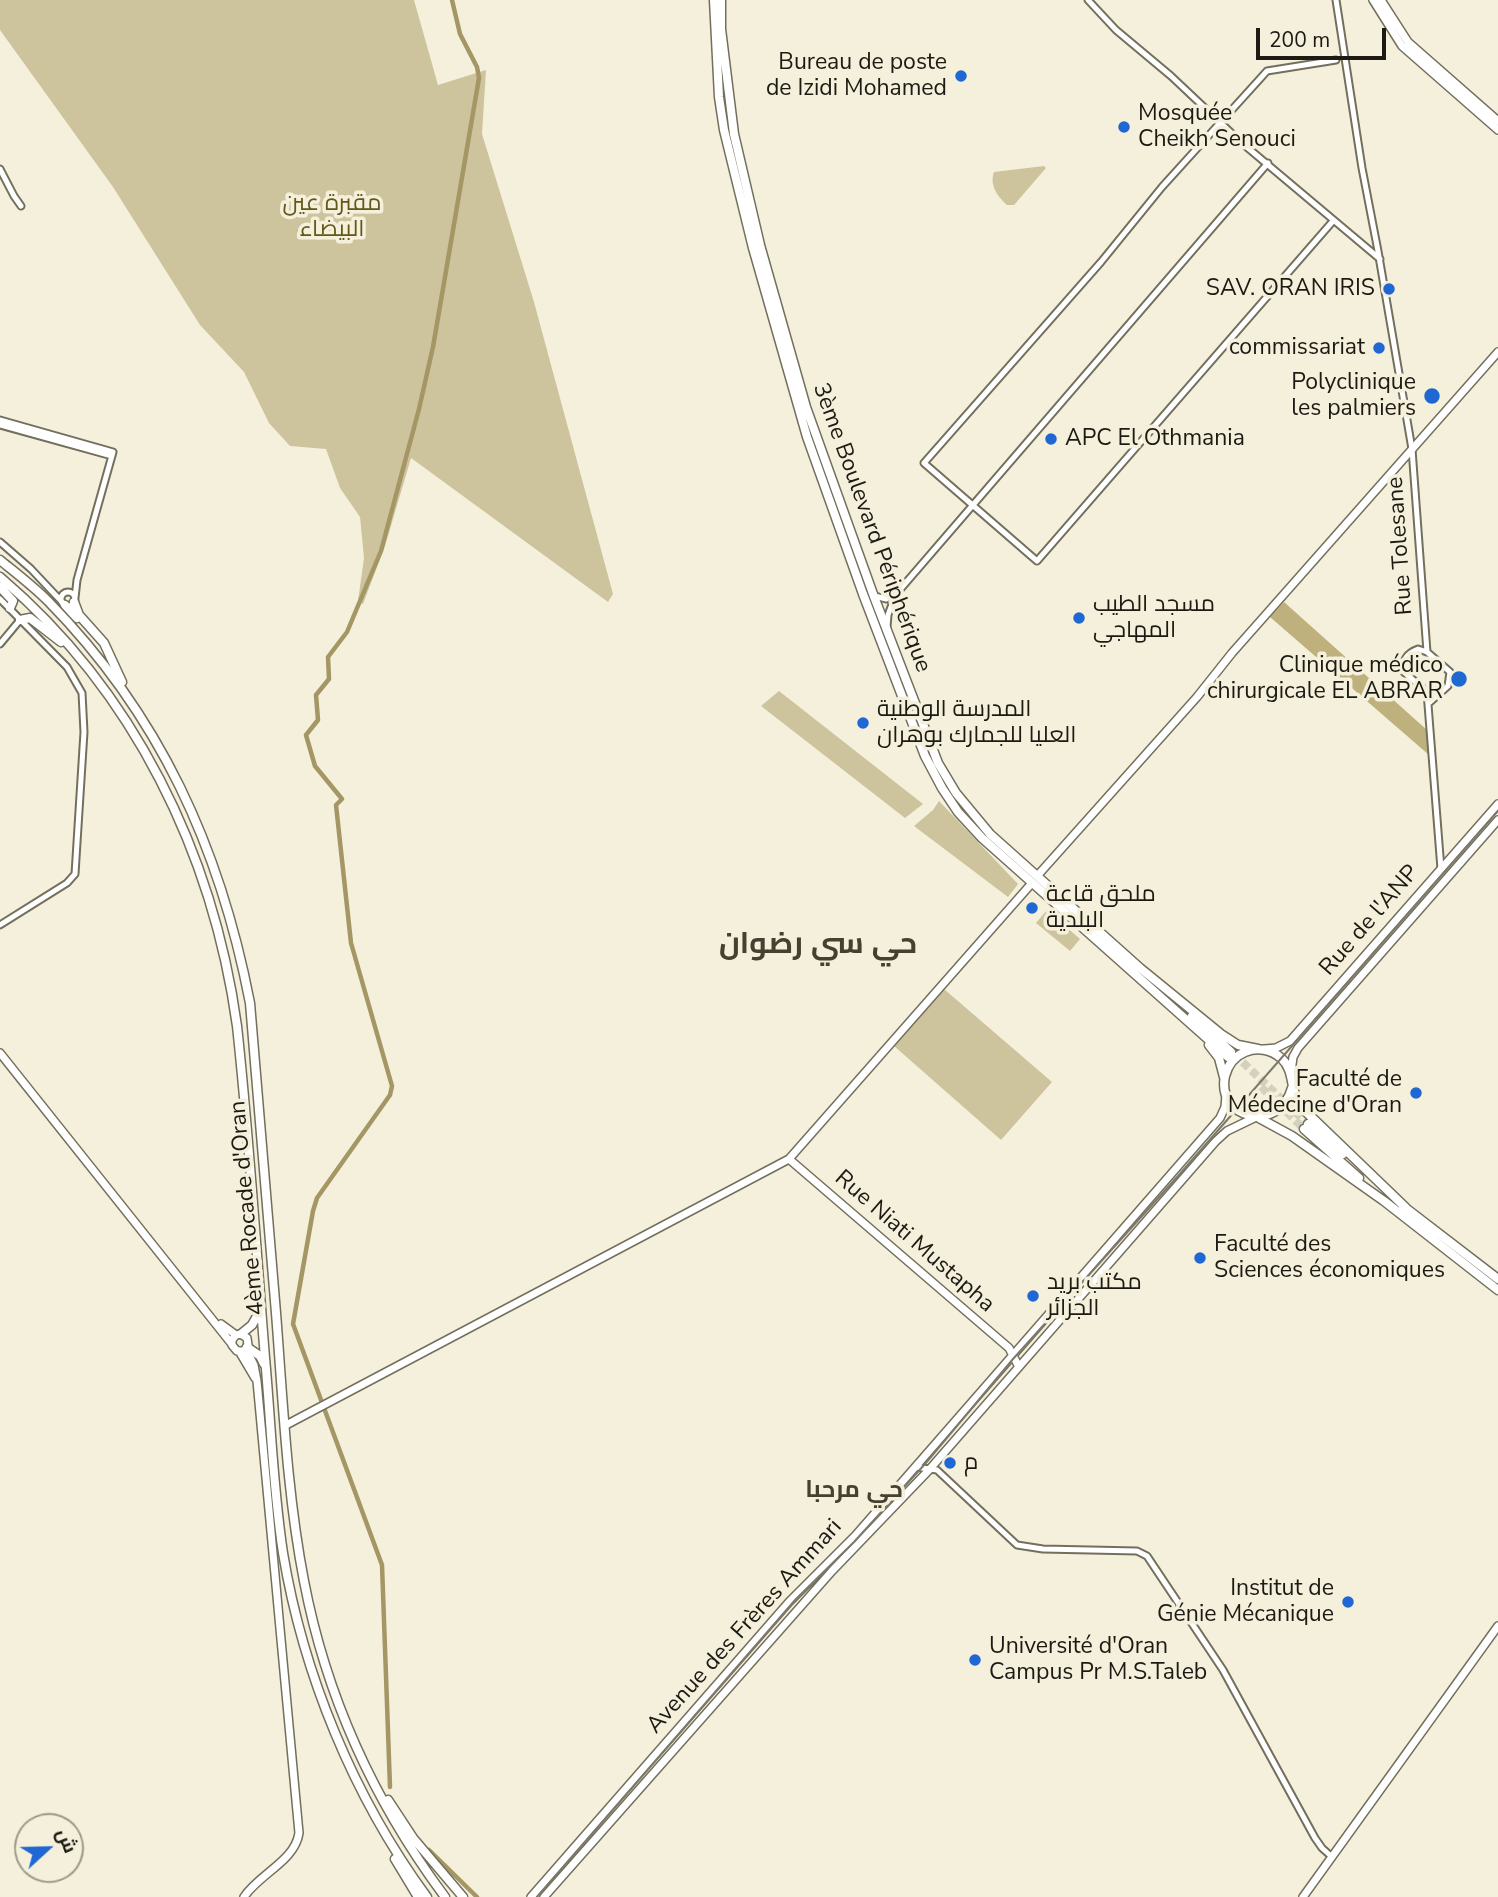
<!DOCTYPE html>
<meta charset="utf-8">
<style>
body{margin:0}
#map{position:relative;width:1498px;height:1897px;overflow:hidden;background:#f5f0dc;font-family:"Nunito Sans",Cairo,sans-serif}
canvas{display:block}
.north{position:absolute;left:14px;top:1813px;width:70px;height:70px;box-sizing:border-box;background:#f5f0dc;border:2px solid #9e9a8c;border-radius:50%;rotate:68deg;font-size:19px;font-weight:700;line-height:28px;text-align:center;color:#1c1a13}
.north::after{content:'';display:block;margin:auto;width:24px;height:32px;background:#1f67d2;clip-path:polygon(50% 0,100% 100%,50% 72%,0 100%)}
.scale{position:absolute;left:1256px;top:28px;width:130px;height:32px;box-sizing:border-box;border:4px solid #1c1a13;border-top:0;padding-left:9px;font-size:21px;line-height:24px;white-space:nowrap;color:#1c1a13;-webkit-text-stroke:5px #f5f0dc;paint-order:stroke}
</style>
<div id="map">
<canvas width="1498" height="1897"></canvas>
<div class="north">ش</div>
<div class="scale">200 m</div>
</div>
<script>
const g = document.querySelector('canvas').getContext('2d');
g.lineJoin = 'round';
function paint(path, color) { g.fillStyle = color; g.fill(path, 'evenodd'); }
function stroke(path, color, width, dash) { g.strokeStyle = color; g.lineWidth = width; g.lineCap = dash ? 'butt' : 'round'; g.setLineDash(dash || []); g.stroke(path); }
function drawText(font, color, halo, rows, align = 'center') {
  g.font = font + ' "Nunito Sans",Cairo,sans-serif'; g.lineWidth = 7; g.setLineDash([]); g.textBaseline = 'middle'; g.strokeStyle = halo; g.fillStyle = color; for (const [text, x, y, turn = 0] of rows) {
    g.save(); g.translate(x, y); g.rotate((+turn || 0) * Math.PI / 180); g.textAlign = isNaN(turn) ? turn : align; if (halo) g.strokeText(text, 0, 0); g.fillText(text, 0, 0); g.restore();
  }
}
paint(new Path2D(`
 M0,0H414L438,85L486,70L482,134L534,302L613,594L608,602L411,458L385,546L363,604L358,601L364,558L360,517L340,488L326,449L290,446L269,423L244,372L200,325L113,187L0,30Z
 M1044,166L1046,168L1014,205H1007C998,197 989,185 994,172Z
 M779,691L923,804L905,818L761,706Z
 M939,801L1018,884L1008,897L914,826L933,810Z
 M1047,910L1080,939L1070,951L1036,923Z
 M944,989L1052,1082L1001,1140L894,1046Z`), '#cdc49d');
paint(new Path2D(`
 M1284,602L1427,730L1429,755L1270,617Z`), '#beb17d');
stroke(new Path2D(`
 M390,1787L382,1565L293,1324L313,1211L317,1198L390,1095L392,1086L351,943L336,805L342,799L315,766L306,735L318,720L316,695L329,679L328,657L347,632L381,551L419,409L433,347L479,78L477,67L460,34L452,0
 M429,1850L477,1897`), '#a49765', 4.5);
stroke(new Path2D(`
 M1234,1054L1308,1124
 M1261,1087L1304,1129`), '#d4d0be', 8, [8, 4]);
const minor = new Path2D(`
 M1088,0L1116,30L1171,76L1242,143L1380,259
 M1336,0L1362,168L1378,251L1412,449L1427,652
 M0,169L14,196L21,206
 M1333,221L1037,561L924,463L1101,262L1162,187L1267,71L1336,60
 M0,420L113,452L77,580L75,598
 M0,425L112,456
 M0,542L31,569L63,603
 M61 599a7 7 0 1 1 14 0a7 7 0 1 1-14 0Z
 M875,596L886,599L897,593L1268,163
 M0,599L67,667L82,693L84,732L75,874L67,883L0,925
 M887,627L888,615L895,596
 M0,644L20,620
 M1427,692L1441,869
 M1429,703L1448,686L1450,672L1427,652L1418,649C1407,653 1401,661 1404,672L1427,692L1437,695
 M915,1467L937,1470L1017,1545L1043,1549L1137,1551L1147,1556L1223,1670L1315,1838L1322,1848L1332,1857`);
const major = new Path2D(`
 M1373,0L1402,46L1498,130
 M1381,0L1408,42L1498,121
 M1038,875L1197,697L1232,653L1498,352
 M1265,1049L1276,1048L1290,1041L1498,804
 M0,1053L231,1343
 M1291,1072L1293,1057L1298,1048L1498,820
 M789,1159L1009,1348L1019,1367
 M221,1324L236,1335L241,1334L247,1338L248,1345L244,1351H237L232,1345V1340L236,1335
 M239,1351L255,1378
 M286,1425L789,1159L1032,883
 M244,1897C259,1874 295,1861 299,1833L257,1381L254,1365L246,1349
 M531,1897L789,1602L855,1536L1220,1118L1225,1107L1226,1095
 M544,1897L832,1571L929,1470L1216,1141L1227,1131L1256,1117
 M1303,1897L1498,1626`);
const highway = new Path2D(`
 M714,0L719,97L724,130L753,248L807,437L863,594L925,756L942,788L958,812L982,838L1228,1057
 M721,0V29L734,134L760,245L806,407L873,594L938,763L956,793L990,834L1140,968L1221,1034L1238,1045L1258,1049
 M0,560C16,573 33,586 48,601C160,715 220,848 250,1003C258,1106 268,1210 276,1313C283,1402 287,1494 304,1581C326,1696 375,1803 445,1897
 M0,577C134,691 213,853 237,1026C249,1136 256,1247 265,1358C271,1423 273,1489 283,1553C303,1674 354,1798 427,1897
 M0,587L13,601L10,608
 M74,602L79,615L104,643L122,682
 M65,605L77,618
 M20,620L30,618L61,642
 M1192,1016L1231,1052
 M1209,1045L1219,1058L1224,1077
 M1292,1088C1279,1134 1216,1119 1225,1076C1228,1065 1235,1056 1245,1052C1257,1047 1271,1049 1281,1058C1296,1071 1289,1092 1301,1107L1406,1208
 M1259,1118L1292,1136L1384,1201L1498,1290
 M1308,1124L1343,1154
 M1304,1129L1359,1178
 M1403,1206L1498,1279
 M241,1334L252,1325L260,1311
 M247,1347L260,1356L264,1364
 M388,1800L413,1838L463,1897
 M395,1859L418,1897`);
stroke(minor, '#736f5d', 9);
stroke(major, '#736f5d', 10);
stroke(highway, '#736f5d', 11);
stroke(minor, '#fff', 5);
stroke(major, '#fff', 7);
stroke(highway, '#fff', 8);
stroke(new Path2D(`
 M537,1897L796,1599L854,1542L925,1464L1013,1359L1178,1176L1498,811`), '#7c796c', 2);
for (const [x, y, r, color] of [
 [961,76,7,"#1f67d2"],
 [1124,127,7,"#1f67d2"],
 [1389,289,7,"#1f67d2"],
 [1379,348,7,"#1f67d2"],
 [1432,396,9,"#1f67d2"],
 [1051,439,7,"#1f67d2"],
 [1079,618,7,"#1f67d2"],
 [1459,679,9,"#1f67d2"],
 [863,723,7,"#1f67d2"],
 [1032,908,7,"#1f67d2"],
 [1416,1093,7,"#1f67d2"],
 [1200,1258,7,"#1f67d2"],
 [1033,1296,7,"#1f67d2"],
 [950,1463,7,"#1f67d2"],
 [1348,1602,7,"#1f67d2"],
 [975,1660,7,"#1f67d2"]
]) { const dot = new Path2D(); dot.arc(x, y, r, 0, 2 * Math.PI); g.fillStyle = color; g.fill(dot); stroke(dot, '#f5f0dc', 2.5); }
drawText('23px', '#1c1a13', '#f5f0dc', [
 ["Bureau de poste",947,63,"right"],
 ["de Izidi Mohamed",947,89,"right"],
 ["Mosquée",1138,114],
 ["Cheikh Senouci",1138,140],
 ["SAV. ORAN IRIS",1375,289,"right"],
 ["commissariat",1365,348,"right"],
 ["Polyclinique",1416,383,"right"],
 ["les palmiers",1416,409,"right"],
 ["APC El Othmania",1065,439],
 ["مسجد الطيب",1093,605],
 ["المهاجي",1093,631],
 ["Clinique médico",1443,666,"right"],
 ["chirurgicale EL ABRAR",1443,692,"right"],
 ["المدرسة الوطنية",877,710],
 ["العليا للجمارك بوهران",877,736],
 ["ملحق قاعة",1046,895],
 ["البلدية",1046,921],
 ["Faculté de",1402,1080,"right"],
 ["Médecine d'Oran",1402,1106,"right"],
 ["Faculté des",1214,1245],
 ["Sciences économiques",1214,1271],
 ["مكتب بريد",1047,1283],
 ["الجزائر",1047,1309],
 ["م",964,1463],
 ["Institut de",1334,1589,"right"],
 ["Génie Mécanique",1334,1615,"right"],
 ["Université d'Oran",989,1647],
 ["Campus Pr M.S.Taleb",989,1673]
], 'left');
drawText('23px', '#65571a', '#f5f0dc', [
 ["مقبرة عين",332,204],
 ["البيضاء",332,230]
]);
drawText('23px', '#1c1a13', '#f5f0dc', [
 ["3ème Boulevard Périphérique",871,528,70],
 ["Rue Tolesane",1401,546,-94],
 ["Rue de l'ANP",1370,921,-49],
 ["4ème Rocade d'Oran",248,1208,-95],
 ["Rue Niati Mustapha",914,1242,41],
 ["Avenue des Frères Ammari",745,1627,-48]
]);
drawText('bold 24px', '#454131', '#f5f0dc', [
 ["حي مرحبا",854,1491]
]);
drawText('bold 30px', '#454131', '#f5f0dc', [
 ["حي سي رضوان",818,946]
]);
</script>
